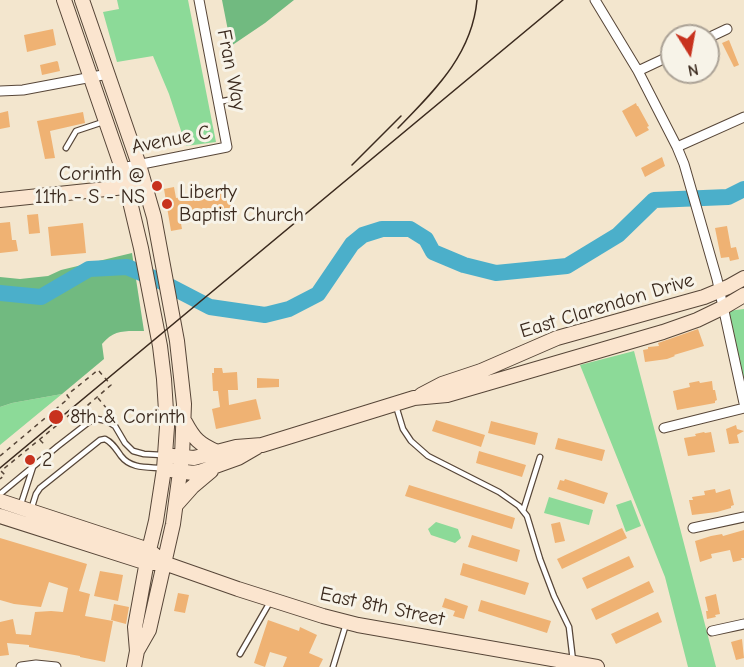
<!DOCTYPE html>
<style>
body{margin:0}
#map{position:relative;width:744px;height:667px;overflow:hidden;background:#f3e6ce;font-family:"Comic Neue",sans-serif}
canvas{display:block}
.north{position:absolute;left:660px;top:24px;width:60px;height:60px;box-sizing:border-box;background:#f7f3e8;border:2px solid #aca397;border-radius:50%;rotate:169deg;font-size:16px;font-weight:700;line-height:24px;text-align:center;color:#3b2a1e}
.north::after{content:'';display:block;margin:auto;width:21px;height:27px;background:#c8321e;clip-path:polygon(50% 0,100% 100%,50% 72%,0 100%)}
</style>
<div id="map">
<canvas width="744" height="667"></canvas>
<div class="north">N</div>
</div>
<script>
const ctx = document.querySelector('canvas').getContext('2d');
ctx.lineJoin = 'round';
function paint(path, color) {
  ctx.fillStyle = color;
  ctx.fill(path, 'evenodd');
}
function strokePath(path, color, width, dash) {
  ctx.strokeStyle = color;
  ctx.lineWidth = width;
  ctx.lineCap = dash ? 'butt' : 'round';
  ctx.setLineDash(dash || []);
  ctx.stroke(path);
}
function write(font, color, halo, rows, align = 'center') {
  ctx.font = font + ' "Comic Neue",sans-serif';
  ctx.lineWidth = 6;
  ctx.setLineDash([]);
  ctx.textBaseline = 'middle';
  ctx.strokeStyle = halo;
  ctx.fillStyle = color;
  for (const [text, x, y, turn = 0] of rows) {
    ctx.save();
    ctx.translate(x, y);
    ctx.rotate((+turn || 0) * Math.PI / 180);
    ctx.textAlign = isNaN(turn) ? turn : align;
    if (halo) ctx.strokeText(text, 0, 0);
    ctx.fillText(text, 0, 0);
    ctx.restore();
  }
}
paint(new Path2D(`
 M117,0H188L216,142L186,146L169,94L153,56L117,62L103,12L119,9Z
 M744,309V394L728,311Z
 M634,351L716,667H688L665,577L580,365Z
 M62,394L0,445V407L12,403Z
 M549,497L593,510L589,525L544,513Z
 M631,500L641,526L626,532L616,505Z
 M436,522L458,529L461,538L455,543L431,535L428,529Z`), '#8cda98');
paint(new Path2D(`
 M222,0H294L265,23L231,46Z
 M132,253L144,331C126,331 114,329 102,344L104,359L62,394L12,403L0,407V277L20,279L48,276L61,270Z`), '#71ba80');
strokePath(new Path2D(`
 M0,293L41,297L89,269L127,267L158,280L210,307L265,315L289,309L318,294L352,244L363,235L382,229H410L426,239L433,252L464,265L496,273L567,266L618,235L654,200L728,197L744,189`), '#4bafca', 16);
paint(new Path2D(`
 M53,29L56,45L27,52L24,35Z
 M729,40L739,65L734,67L722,43Z
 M57,61L58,62L60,71L42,75L40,65Z
 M636,103L637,106H638L649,126L647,127L649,130L636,137L622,111Z
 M8,111L10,127L0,129V113Z
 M83,112L85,123L50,131L55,158L45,159L37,121Z
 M662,157L665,166L645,177L641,168Z
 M228,184L233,213L222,215L221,211L180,218L182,229L171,231L164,189L174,187L176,198L218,190L217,186Z
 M38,214L40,233L29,234L27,215Z
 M10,222L12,240H16L18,251L0,253V223Z
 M83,223L86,253L51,256L48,227Z
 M727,226L731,248L736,247L739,259L730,261L729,257L721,258L715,228Z
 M698,329L704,346L674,355L675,356L667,359L645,362L643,350L648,349V347L659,346L658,343Z
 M214,368H222L223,373L237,372L238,390H228L229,405L256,399L261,419L216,429L212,409L220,407L218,391H213L212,373H214Z
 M257,378L279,379V387L257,388Z
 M699,381L700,383L712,381L713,390H715L717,400L715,401V403L677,410L673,391L690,387L689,383Z
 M436,420L485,435L481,447L432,431Z
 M491,421L538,433L535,445L488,433Z
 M736,425L737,429L744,431L737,435L739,443L729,444L726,429Z
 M704,432L705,433L711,432L715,452L688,456L684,438L696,436L695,434Z
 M558,438L605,450L602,461L555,449Z
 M479,451L526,465L522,477L476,463Z
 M565,479L608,493L604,504L557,489L560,480L564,481Z
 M409,485L515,518L512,529L405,496Z
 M715,489L716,493L730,489L734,505L731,506V508L717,512L692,515L689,500H693L692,497L705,495L704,491Z
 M560,522L565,541L555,543L551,524Z
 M622,528L627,538L562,569L557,559Z
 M744,530V558H741L742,560L733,562L730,550L711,554L712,558L700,562L695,541L711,536L722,534L723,536Z
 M472,535L520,550L517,562L468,547Z
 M0,538L87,564L79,591L90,594L85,616L113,621L105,662L80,657V656L29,647V645L7,643L9,655L0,656V622L13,619L16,634L31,635L35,612L51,611L63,612L68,588L49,582L41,607L14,604L0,600Z
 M629,556L634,567L587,589L582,578Z
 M463,563L529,583L525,595L460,575Z
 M100,571L123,575L118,601L94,596Z
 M649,581L654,592L596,620L591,609Z
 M178,593L189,595L185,613L174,611Z
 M716,594L720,614L715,615L716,617L707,619L706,611H708L705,597Z
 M445,598L468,606L464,619L453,616L455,611L442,607Z
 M481,600L551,621L547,633L478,611Z
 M114,604L129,607L126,624L111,620Z
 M658,612L662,622L616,644L611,634Z
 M268,620L299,631L300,627L317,635L309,653L323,659L319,667H283L287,657L270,652L265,667L254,663Z
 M742,639L744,658L736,660L731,642Z`), '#efb273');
const lane = new Path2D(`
 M218,102L239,98
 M66,148L76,131L103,122
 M396,406L403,429L411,441L428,456L499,492L519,506L527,516L540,559L554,596L569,627L573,661
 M0,494L58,446L89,422L97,419L107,421L115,426L125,443L133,451L144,454L162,455
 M20,507L33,467
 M31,510L36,494L40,488L100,440L105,439C113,443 116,449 121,456C131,469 147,467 161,468
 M523,511L540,457
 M240,654L270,602
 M333,667L346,624`);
const street = new Path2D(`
 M595,0L638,71L677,147L684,164L717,279L744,403
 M708,38L727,29
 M638,71L672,55
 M0,91L23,90L108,74
 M677,147L744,117
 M122,168L227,147L199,0
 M664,428L744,408
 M693,528L744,517
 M712,631L744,624
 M21,667L36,665L56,667`);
const secondary = new Path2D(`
 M64,0L122,168L141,248L160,346L164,379L167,427L164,469L156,521L149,550L135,627L137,651L134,667
 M82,0L139,165L154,217L177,341L184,404L182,457L173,524L149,630L137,651
 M0,200L135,186
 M421,395L442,384L481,371L557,338L704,297L728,287L744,278
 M185,422C194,439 199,444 217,452
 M173,456L194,458L236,447L262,445L414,398L447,395L663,332L697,320L724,307L744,295
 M171,470L193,473L199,472L238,458L257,447
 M0,501L149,550L156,556
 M176,505L192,487L211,471
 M0,516L147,563H164L238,589L323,616L358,625L597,667`);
strokePath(lane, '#574638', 7);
strokePath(street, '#574638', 11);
strokePath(secondary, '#574638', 16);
strokePath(new Path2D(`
 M98,398L113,416
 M40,440L45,445
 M0,456L69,398L67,395L98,370L111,385L81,411L78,408L1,471L5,475L0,479`), '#574638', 1.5, [4.5, 4.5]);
strokePath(lane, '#fff', 4.5);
strokePath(street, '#fff', 9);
strokePath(secondary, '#fbe5cf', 14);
strokePath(new Path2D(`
 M398,128C434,91 472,55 477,0
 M352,165L401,116
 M0,468L563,0`), '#3b2a1e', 1.5);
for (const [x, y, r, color] of [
 [157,186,6,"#c8321e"],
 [167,204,6,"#c8321e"],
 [56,417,8,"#c8321e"],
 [30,460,6,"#c8321e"]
]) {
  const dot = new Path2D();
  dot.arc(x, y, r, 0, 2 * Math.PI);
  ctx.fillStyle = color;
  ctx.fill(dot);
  strokePath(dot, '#f7f3e8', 2);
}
write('20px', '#3b2a1e', '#f7f3e8', [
 ["Fran Way",231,70,79],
 ["Avenue C",171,140,-11],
 ["East Clarendon Drive",607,306,-17],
 ["East 8th Street",382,607,12]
]);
write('20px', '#3b2a1e', '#f7f3e8', [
 ["Corinth @",145,174,"right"],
 ["11th - S - NS",145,197,"right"],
 ["Liberty",179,192],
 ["Baptist Church",179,215],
 ["8th & Corinth",70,417],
 ["2",42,460]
], 'left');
</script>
